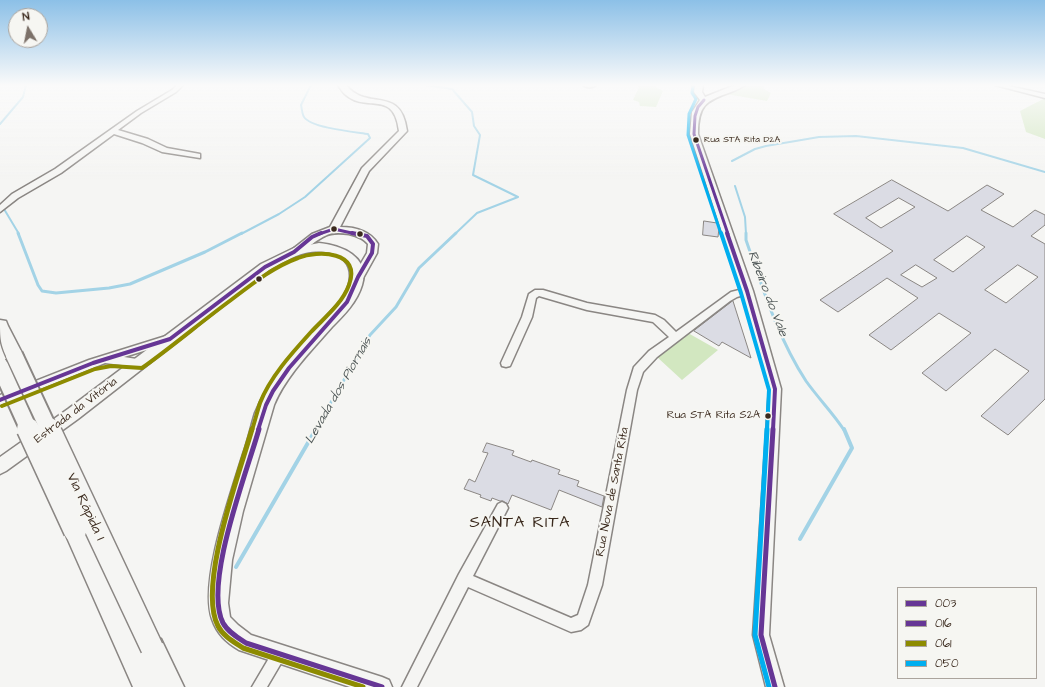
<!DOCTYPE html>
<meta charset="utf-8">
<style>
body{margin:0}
#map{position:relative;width:1045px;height:687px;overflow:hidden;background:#f5f5f3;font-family:"Architects Daughter",sans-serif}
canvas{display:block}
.legend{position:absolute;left:897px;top:587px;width:140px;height:92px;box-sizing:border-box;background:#f6f6f2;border:1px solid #aba49d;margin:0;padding:5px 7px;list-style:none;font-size:12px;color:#3b2a1e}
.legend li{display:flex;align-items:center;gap:8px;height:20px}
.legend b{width:20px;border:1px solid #aba49d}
.north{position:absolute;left:8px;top:8px;width:40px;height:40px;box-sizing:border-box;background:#f6f6f2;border:1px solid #aba49d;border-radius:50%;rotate:350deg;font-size:11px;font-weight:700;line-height:16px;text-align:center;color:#3b2a1e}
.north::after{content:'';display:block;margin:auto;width:14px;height:18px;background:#7c7169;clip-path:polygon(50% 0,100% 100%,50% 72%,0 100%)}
</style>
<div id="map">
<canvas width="1045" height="687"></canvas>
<ul class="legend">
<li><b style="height:5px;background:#663695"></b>003</li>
<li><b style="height:5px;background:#663695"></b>016</li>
<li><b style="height:5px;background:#8d8b00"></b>061</li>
<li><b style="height:5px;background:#00aeef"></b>050</li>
</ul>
<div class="north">N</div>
</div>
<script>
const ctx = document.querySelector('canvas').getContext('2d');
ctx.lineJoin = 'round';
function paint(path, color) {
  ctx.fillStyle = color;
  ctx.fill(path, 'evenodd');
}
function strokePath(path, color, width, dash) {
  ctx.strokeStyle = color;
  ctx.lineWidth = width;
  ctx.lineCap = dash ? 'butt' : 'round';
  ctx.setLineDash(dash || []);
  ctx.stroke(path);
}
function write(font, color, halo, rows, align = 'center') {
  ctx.font = font + ' "Architects Daughter",sans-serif';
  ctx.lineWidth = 4;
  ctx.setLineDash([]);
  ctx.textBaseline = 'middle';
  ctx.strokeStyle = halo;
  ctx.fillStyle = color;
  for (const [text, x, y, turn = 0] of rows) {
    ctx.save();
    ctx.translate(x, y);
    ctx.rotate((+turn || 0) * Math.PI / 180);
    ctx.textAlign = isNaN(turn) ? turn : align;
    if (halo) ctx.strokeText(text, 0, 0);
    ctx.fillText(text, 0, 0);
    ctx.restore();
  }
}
paint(new Path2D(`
 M636,85H652L663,91L656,107L640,106L639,102L633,100L639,87Z
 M748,85H763L764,89L771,93L767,101L726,94Z
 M1045,98V139L1026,132L1020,111Z
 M688,333L718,350L682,380L657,357Z`), '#d2e7c0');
strokePath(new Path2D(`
 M403,85H425
 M426,85L452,89L472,112L474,126L480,135L473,175L518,197L477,213L455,234
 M0,124L23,97L26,85
 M732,161L755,149L766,146L819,137L856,136L963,148L1045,172
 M735,186L745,217L746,234
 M4,209L19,234
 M241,234L279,214L305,197L370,138L368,134C355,132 311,128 304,117C302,114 302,109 301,105L311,85`), '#a3d3e6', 2);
strokePath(new Path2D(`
 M18,233L38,285L42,291L56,293L109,288L130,284L205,252L242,233
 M746,233V240C763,289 778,338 806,381C818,398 833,413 844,430
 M315,430L370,335L396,307L419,268L456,233`), '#a3d3e6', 3);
strokePath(new Path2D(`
 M800,539L852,448L844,429
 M236,567L316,429`), '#a3d3e6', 4);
const building = new Path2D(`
 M892,180L948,211L987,185L1004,194L981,210L1013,227L1035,210L1045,215V225L1031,236L1045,244V399L1008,435L981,416L1029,371L995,349L946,391L922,373L971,333L939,313L891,350L869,335L918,298L887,278L838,312L820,300L893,251L834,214ZM899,198L915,207L881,228L866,218ZM967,236L985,247L953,272L934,260ZM916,265L937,278L922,287L901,275ZM1018,265L1038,277L1006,303L985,290Z
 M704,221L717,223L719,228L718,237L703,235Z
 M733,301L751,358L722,342L719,346L694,331Z
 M487,443L514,451L512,455L531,462L532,460L560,470L558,474L579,481L577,486L604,496L602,507L559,490L551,510L512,495L508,504L503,501H500L492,498L491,501L480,497L481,495L464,489L469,479L475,482L488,453L483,452Z`);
paint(building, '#dbdce4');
strokePath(building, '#8a8683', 1);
const minor = new Path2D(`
 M177,85H183L176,92L141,113L118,130L148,139L167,148L200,154V158L162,152L142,143L114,134L61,173L18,198L0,212V205L12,194L55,169L137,111L172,90Z
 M583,85H596C593,88 586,88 583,85Z
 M995,85H1004L1045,94V98Z
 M747,288L752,291L750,293L737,297L730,301L657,357L643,372L637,390L602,585L588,625L581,630L571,632L468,587L417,687H402L459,574L498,504L502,502L506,504L508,508L473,576L571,618L578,615L588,585L627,390L634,367L649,351L669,337L653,322L587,310L539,296L536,298L532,317L510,366L506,367L502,366L501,363L522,317L529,294L535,290H543L587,303L655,315L664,320L676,332L731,292Z
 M169,335L173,336L174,339L173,342L124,357L143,360L144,363L143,366L139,367L105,363L0,405V395L89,360Z
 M280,646L285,648L287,653L267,687H252L275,648Z`);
const tertiary = new Path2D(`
 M338,85H346C367,112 401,84 407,131L369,171L340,227C356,227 370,231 378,244L377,253L362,280H354L353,277L367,253L368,244C363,238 357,236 349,234C341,233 332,232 325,236C315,240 299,257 290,255L289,252L312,234L330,227L362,168L399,131C394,89 367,113 346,95C343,93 340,88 338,85Z
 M695,85H703L702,92L705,97L735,85H745C741,88 736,90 731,92C705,101 698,106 698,134L753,291L781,389L769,635L784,687H766L753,635L769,389L741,291L690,134L692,112L700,100L694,92Z`);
const secondary = new Path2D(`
 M319,243C341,245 371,257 362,285C357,302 344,315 332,327C311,351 286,376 274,405L243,511L232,560L228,603L230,617L238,625L251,635L382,677L389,680L392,687H350L239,650C226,642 217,634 212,619C199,581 231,493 243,454C248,440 251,426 255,413C273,368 311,334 342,299C363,265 340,246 305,253C293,256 281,264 269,270L78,419L6,471L0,474V457L68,409L261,264L294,248Z`);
const trunk = new Path2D(`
 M0,320L6,321L8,326L23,355L20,360L14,362L8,360C0,344 0,338 0,320Z
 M75,520L83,524L140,647L143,639L152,636L161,639L184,687H133L64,531L67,524Z`);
strokePath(minor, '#8a8683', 3);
strokePath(tertiary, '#8a8683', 3);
strokePath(secondary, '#8a8683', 3);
strokePath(trunk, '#8a8683', 3);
paint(minor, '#f5f5f3');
paint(tertiary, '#f5f5f3');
paint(secondary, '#f5f5f3');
paint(trunk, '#f5f5f3');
const trunkBridgeFar1 = new Path2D(`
 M14,355L49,430
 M0,366L29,430`);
const trunkBridge = new Path2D(`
 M28,429L75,531
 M49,429L152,648`);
strokePath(trunkBridgeFar1, '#8a8683', 20, []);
strokePath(trunkBridge, '#8a8683', 25, []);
strokePath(trunkBridgeFar1, '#f5f5f3', 16);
strokePath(trunkBridge, '#f5f5f3', 22);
strokePath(new Path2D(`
 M319,234L334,229L356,234`), '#663695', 3);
strokePath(new Path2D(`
 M0,400L93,363L170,339L265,267L294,252L312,237L321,233
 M258,430L266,405L273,391L289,368L347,302L358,277L372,253L373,244L367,236L352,233`), '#663695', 4);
strokePath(new Path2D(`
 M259,429C247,472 203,584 223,623C228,632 238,638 246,643L382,687`), '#663695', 5);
strokePath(new Path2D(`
 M704,100L698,107L695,116L694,134L728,234`), '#663695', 3);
strokePath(new Path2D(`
 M727,233L747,291L775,389L773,430`), '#663695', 4);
strokePath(new Path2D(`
 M773,429L761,635L775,687`), '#663695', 5);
strokePath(new Path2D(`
 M2,406L95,369L111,366L142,368C173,346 201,322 231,300C252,284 273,267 298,258C318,250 362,251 349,285C342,304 324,318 311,332C292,353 270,377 260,403C257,412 255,421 252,430`), '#8d8b00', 4);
strokePath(new Path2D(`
 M252,429C240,472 197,586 218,626C223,636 234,642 243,648L363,687`), '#8d8b00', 5);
strokePath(new Path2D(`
 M693,85L692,93L696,99L689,114L688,135L721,234`), '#00aeef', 3);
strokePath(new Path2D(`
 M721,233L741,293L769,390L767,430`), '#00aeef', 4);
strokePath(new Path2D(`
 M767,429L755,635L769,687`), '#00aeef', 5);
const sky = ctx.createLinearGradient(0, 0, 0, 181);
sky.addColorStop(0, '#8cc0e7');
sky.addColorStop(0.47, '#fafafa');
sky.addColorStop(1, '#fafafa00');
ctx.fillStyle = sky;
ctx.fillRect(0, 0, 1045, 181);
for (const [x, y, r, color] of [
 [696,140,3.5,"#3b2a1e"],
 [334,229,3.5,"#3b2a1e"],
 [360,234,3.5,"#3b2a1e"],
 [259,279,3.5,"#3b2a1e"],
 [768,416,3.5,"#3b2a1e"]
]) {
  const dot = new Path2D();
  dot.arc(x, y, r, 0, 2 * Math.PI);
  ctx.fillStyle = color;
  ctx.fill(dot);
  strokePath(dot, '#f6f6f2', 1.5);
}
write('9px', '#3b2a1e', '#f6f6f2', [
 ["Rua STA Rita D2A",704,140]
], 'left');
write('11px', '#3b2a1e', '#f6f6f2', [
 ["Rua STA Rita S2A",760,416]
], 'right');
write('12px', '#3b2a1e', '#f6f6f2', [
 ["Estrada da Vitória",76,411,-37],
 ["Rua Nova de Santa Rita",613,492,-79]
]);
write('italic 13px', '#505858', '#f6f6f2', [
 ["Ribeiro do Vale",767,294,69],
 ["Levada dos Piornais",339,391,-60]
]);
write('14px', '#3b2a1e', '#f6f6f2', [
 ["Via Rápida 1",85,507,65]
]);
ctx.letterSpacing = '1px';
write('16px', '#3b2a1e', '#f6f6f2', [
 ["SANTA RITA",520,524]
]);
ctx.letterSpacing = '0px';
</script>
